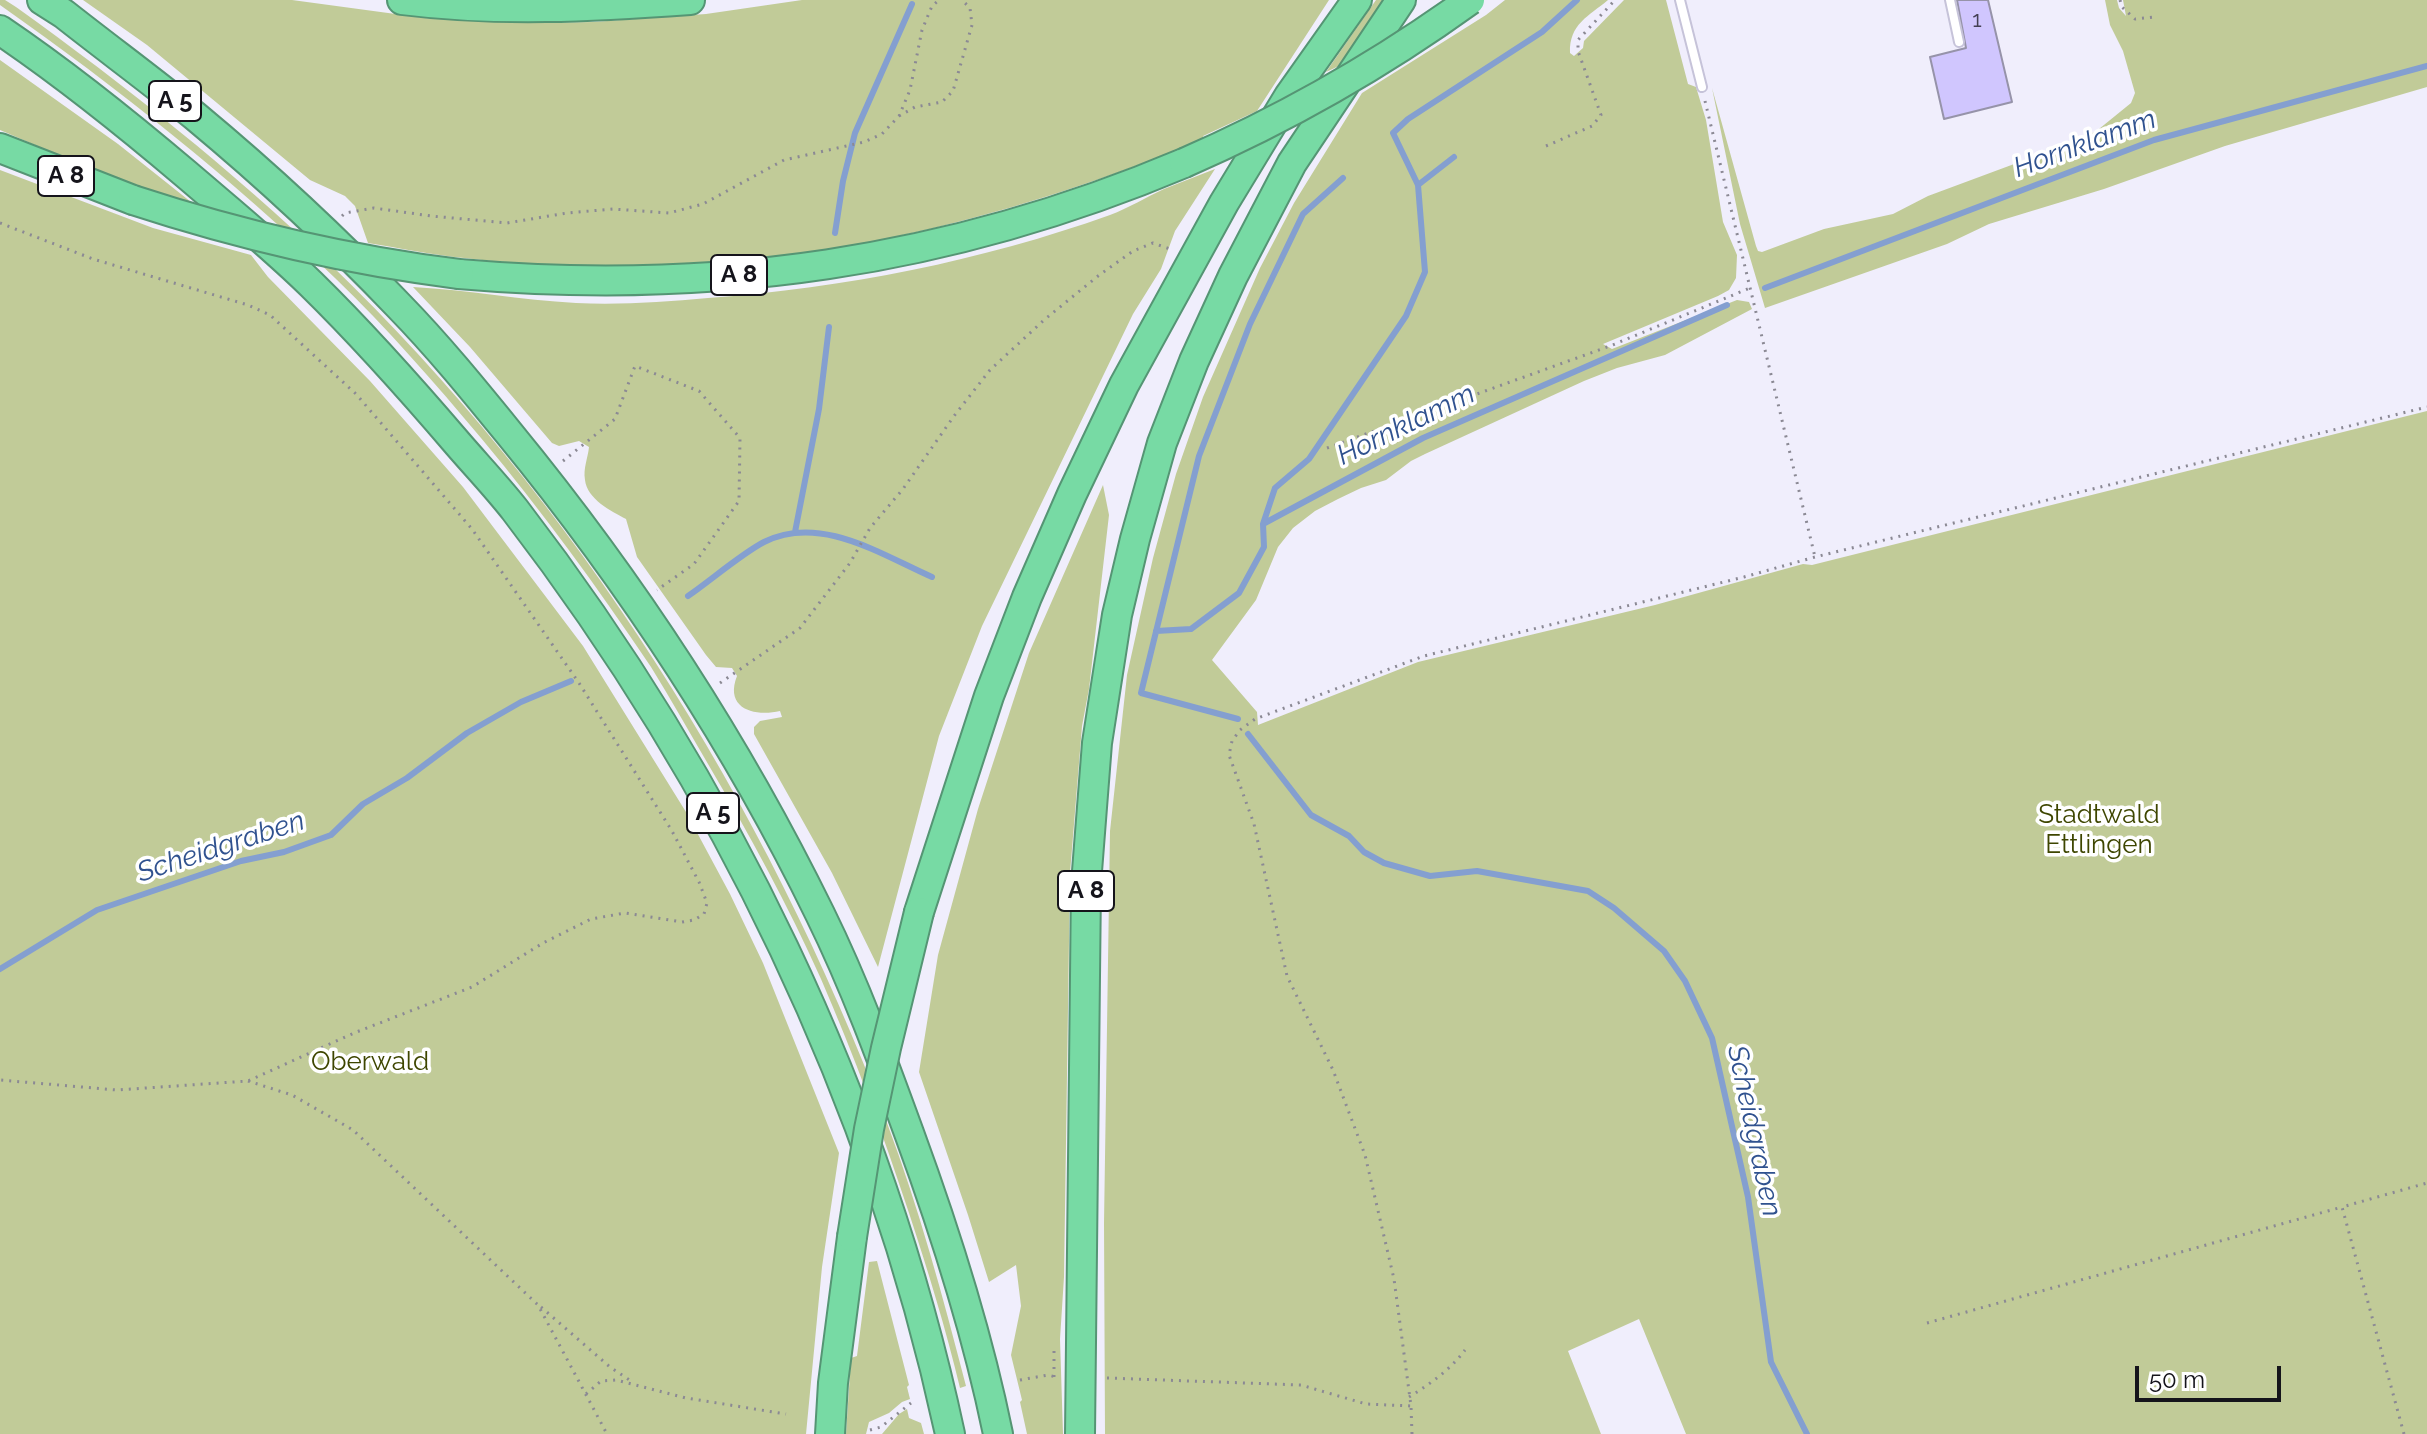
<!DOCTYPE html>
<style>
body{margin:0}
#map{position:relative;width:2427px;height:1434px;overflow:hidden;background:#f0eefc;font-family:Raleway,sans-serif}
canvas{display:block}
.scale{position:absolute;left:2135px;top:1366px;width:146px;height:36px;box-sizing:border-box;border:4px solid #15141b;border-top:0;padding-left:10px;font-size:24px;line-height:28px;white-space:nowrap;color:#15141b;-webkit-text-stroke:6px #fff;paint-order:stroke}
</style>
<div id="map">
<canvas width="2427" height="1434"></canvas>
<div class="scale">50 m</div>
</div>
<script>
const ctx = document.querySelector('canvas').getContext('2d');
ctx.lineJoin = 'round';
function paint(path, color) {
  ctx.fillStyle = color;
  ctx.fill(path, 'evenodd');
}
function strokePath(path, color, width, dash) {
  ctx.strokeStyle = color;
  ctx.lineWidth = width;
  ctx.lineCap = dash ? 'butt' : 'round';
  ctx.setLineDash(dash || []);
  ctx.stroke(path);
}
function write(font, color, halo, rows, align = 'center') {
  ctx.font = font + ' Raleway,sans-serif';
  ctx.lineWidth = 7;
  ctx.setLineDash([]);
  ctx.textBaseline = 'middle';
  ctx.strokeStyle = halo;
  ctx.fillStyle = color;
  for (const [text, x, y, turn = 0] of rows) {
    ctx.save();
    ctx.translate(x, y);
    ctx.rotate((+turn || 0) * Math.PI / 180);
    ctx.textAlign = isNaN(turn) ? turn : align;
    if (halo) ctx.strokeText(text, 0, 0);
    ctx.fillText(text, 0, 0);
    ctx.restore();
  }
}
paint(new Path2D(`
 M0,0H5L16,7C126,86 231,169 329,263C576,501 766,802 887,1123C919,1208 943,1297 966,1386L960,1388C946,1329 928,1271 909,1213C883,1134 854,1055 821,979C788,905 749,834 708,764C689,732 671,699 651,667C598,588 542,511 481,438C435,383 387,328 335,278C231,178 118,88 0,5Z
 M83,0H292L425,18L528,23L593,22L706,14L802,0H1329L1257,111L1203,136L1204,139C1003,222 786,276 567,266C533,264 498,262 464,258C432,255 400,248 368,243L355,206L345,196L310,180L147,45Z
 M1376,0H1384L1339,66L1326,72Z
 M1505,0H1608C1589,16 1569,24 1570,53L1574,56L1583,48L1584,41L1624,0H1666L1688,84L1696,87L1706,120L1723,222L1737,255L1736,278L1729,290L1718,296L1603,344L1612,349L1737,300L1749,302L1752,309L1665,355L1617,368L1584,381L1425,454L1411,461L1386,480L1361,488L1338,499L1315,511L1293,528L1278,547L1256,600L1212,660L1257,712L1258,725L1418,662L1655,605L1803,564L1812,565L2427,411V1434H1686L1639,1319L1568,1351L1601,1434H1105L1104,1223L1110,831L1127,675L1153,558L1176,474L1203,397L1260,268L1294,203L1362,93L1486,15Z
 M2105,0H2117L2119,8L2126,16L2123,0H2427V87L2225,146L2104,189L1989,224L1947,244L1765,308L1740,224L1712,88L1756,246L1758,251L1762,252L1824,229L1893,214L1928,196L2068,144L2076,143L2099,129L2131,103L2135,93L2123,51L2110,25Z
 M0,60L118,144L191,202L117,180L0,130Z
 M1215,169L1175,231L1161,269L1133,314L982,626L939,736L878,967L832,873L754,734V727L760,721L782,717L780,711C755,717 724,709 737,676L732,668L716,667L706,655L637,557L626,519C611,511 587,499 585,480C583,468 588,458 589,447L579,441L559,446L552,443L470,347L413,287C468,290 521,300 576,303C620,305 664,302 708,298C845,288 981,261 1110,215C1129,208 1146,197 1164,189C1181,182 1198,176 1215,169Z
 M0,170L153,228L251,255L268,277L370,381L463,487L583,646L686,812L730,894L763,963L839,1153L822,1267L806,1434H0Z
 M1103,485L1109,515L1089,689L1082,726L1070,873L1064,1277L1060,1339L1063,1434H1027L1020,1402L1022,1400L1011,1355L1021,1306L1016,1265L989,1282L968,1215L919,1072L938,955L978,809L1029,653Z
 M877,1261L909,1385L907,1387L910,1399L902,1402L889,1413L869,1422L866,1434H846L851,1358L857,1356L869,1262Z
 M907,1409L909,1418L921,1423L924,1434H882L899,1414Z`), '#c1cb98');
strokePath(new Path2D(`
 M1418,185L1393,133L1408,119L1542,32L1577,0
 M835,233L843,181L855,133L912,4
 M1765,288L2154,140L2427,66
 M1263,524L1275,488L1309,459L1406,316L1425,272L1418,185L1454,157
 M795,532L819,409L829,327
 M688,596C710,581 741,554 764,542C820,514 880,554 932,577
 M1156,631L1191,629L1239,593L1264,547L1263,524L1423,438L1727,305
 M1238,719L1141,693L1199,456L1250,324L1303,214L1343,178
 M1248,734L1311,815L1349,836L1364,852L1384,863L1430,876L1477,871L1588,891L1614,908L1664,951L1685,981L1712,1038L1748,1197L1771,1362L1807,1434
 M0,969L97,910L241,861L284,852L331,835L363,804L407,778L467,733L521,702L571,681`), '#849fd0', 6);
const building = new Path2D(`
 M1957,0H1988L2012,102L1944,119L1930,57L1966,48Z`);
paint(building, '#d0c6fe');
strokePath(building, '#9693a9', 2);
const service = new Path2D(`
 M1680,0L1702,87
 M1950,0L1959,42`);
const motorway = new Path2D(`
 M42,0L64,14C107,48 152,81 195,116C266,175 335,239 399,306C438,346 473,389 508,432C631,582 735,740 820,914C855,985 882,1059 909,1133C945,1231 977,1331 998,1434
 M402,0C497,12 594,7 690,0
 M0,30C65,74 126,123 186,174C228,210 271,245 311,284C362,334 411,389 458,444C477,466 497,487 515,510C724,782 878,1099 950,1434
 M0,148L133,200
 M459,274C713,296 947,263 1184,163
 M919,912L989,696L1027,597L1072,494L1124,385L1224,203L1289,96L1357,0
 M830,1434L833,1383L852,1237
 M1080,1434L1086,884L1097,743L1117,615L1135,539L1162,443L1194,361L1233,276L1292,163L1401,0`);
strokePath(service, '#c6c3d9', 12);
strokePath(motorway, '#559574', 32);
strokePath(new Path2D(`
 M2120,0L2122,7L2135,19L2154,17
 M1705,101L1815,557
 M899,116L915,107L942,102L953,91L972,25L970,8L962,0
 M1546,146L1592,126L1601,115L1578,51V40L1615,0
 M342,216L345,213L374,208L431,216L507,223L567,213L613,209L669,213L703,204L784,160L864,142L882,134L899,116L910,90L922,30L932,6L939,0
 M0,223L93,259L248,305L270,315L356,394L472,529L579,683L672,831L699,882L707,903L704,914L694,920L682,922L625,913L591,919L543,943L472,987L354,1033L248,1081L117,1090L0,1080
 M1327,448L1610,346L1750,288
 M563,461L615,419L635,366L699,391L740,438L739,501L694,564L657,590
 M720,683L800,628L850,563L870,528L903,489L954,416L990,370L1044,320L1098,276L1133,251L1153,243L1170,249
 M248,1081L292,1095L353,1130L538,1305L607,1434
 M541,1307L610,1367L631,1381
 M1927,1323L2342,1207
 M1054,1377V1350
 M1107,1378L1301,1385L1366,1404L1411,1406
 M1020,1380L1048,1375L1056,1377
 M586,1394L601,1381L616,1380L686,1398L786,1414
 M1409,1397C1430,1384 1450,1370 1465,1350
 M870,1430L881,1427L911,1403
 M1412,1434L1411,1406L1394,1279L1365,1155L1333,1070L1287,976L1254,824L1229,755L1232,741L1240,730L1255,719L1424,656L1744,577L1815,557L2427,407
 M2404,1434L2342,1207L2427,1183`), '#8b8994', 3, [2, 6]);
strokePath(service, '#fff', 8);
strokePath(motorway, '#77daa4', 28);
const motorwayBridge = new Path2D(`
 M1184,163C1285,119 1380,65 1470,0
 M133,200C240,235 347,260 459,274
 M852,1237L869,1129L886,1048L919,912`);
strokePath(motorwayBridge, '#559574', 32, []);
strokePath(motorwayBridge, '#77daa4', 28);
write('22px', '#444054', null, [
 ["1",1977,20]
]);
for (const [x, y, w] of [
 [175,101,52],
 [66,176,56],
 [739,275,56],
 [713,813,52],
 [1086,891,56]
]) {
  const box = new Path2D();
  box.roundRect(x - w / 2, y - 20, w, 40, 6);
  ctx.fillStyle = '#fff';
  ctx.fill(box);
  strokePath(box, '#15141b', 2);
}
write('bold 24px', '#15141b', null, [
 ["A 5",175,101],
 ["A 8",66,176],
 ["A 8",739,275],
 ["A 5",713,813],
 ["A 8",1086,891]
]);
write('26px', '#3e4600', '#fff', [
 ["Stadtwald",2099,815],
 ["Ettlingen",2099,845],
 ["Oberwald",370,1062]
]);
write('italic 28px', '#30528f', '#fff', [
 ["Hornklamm",2085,144,-20],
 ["Hornklamm",1406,425,-26],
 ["Scheidgraben",221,847,-18],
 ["Scheidgraben",1754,1131,78]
]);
</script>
